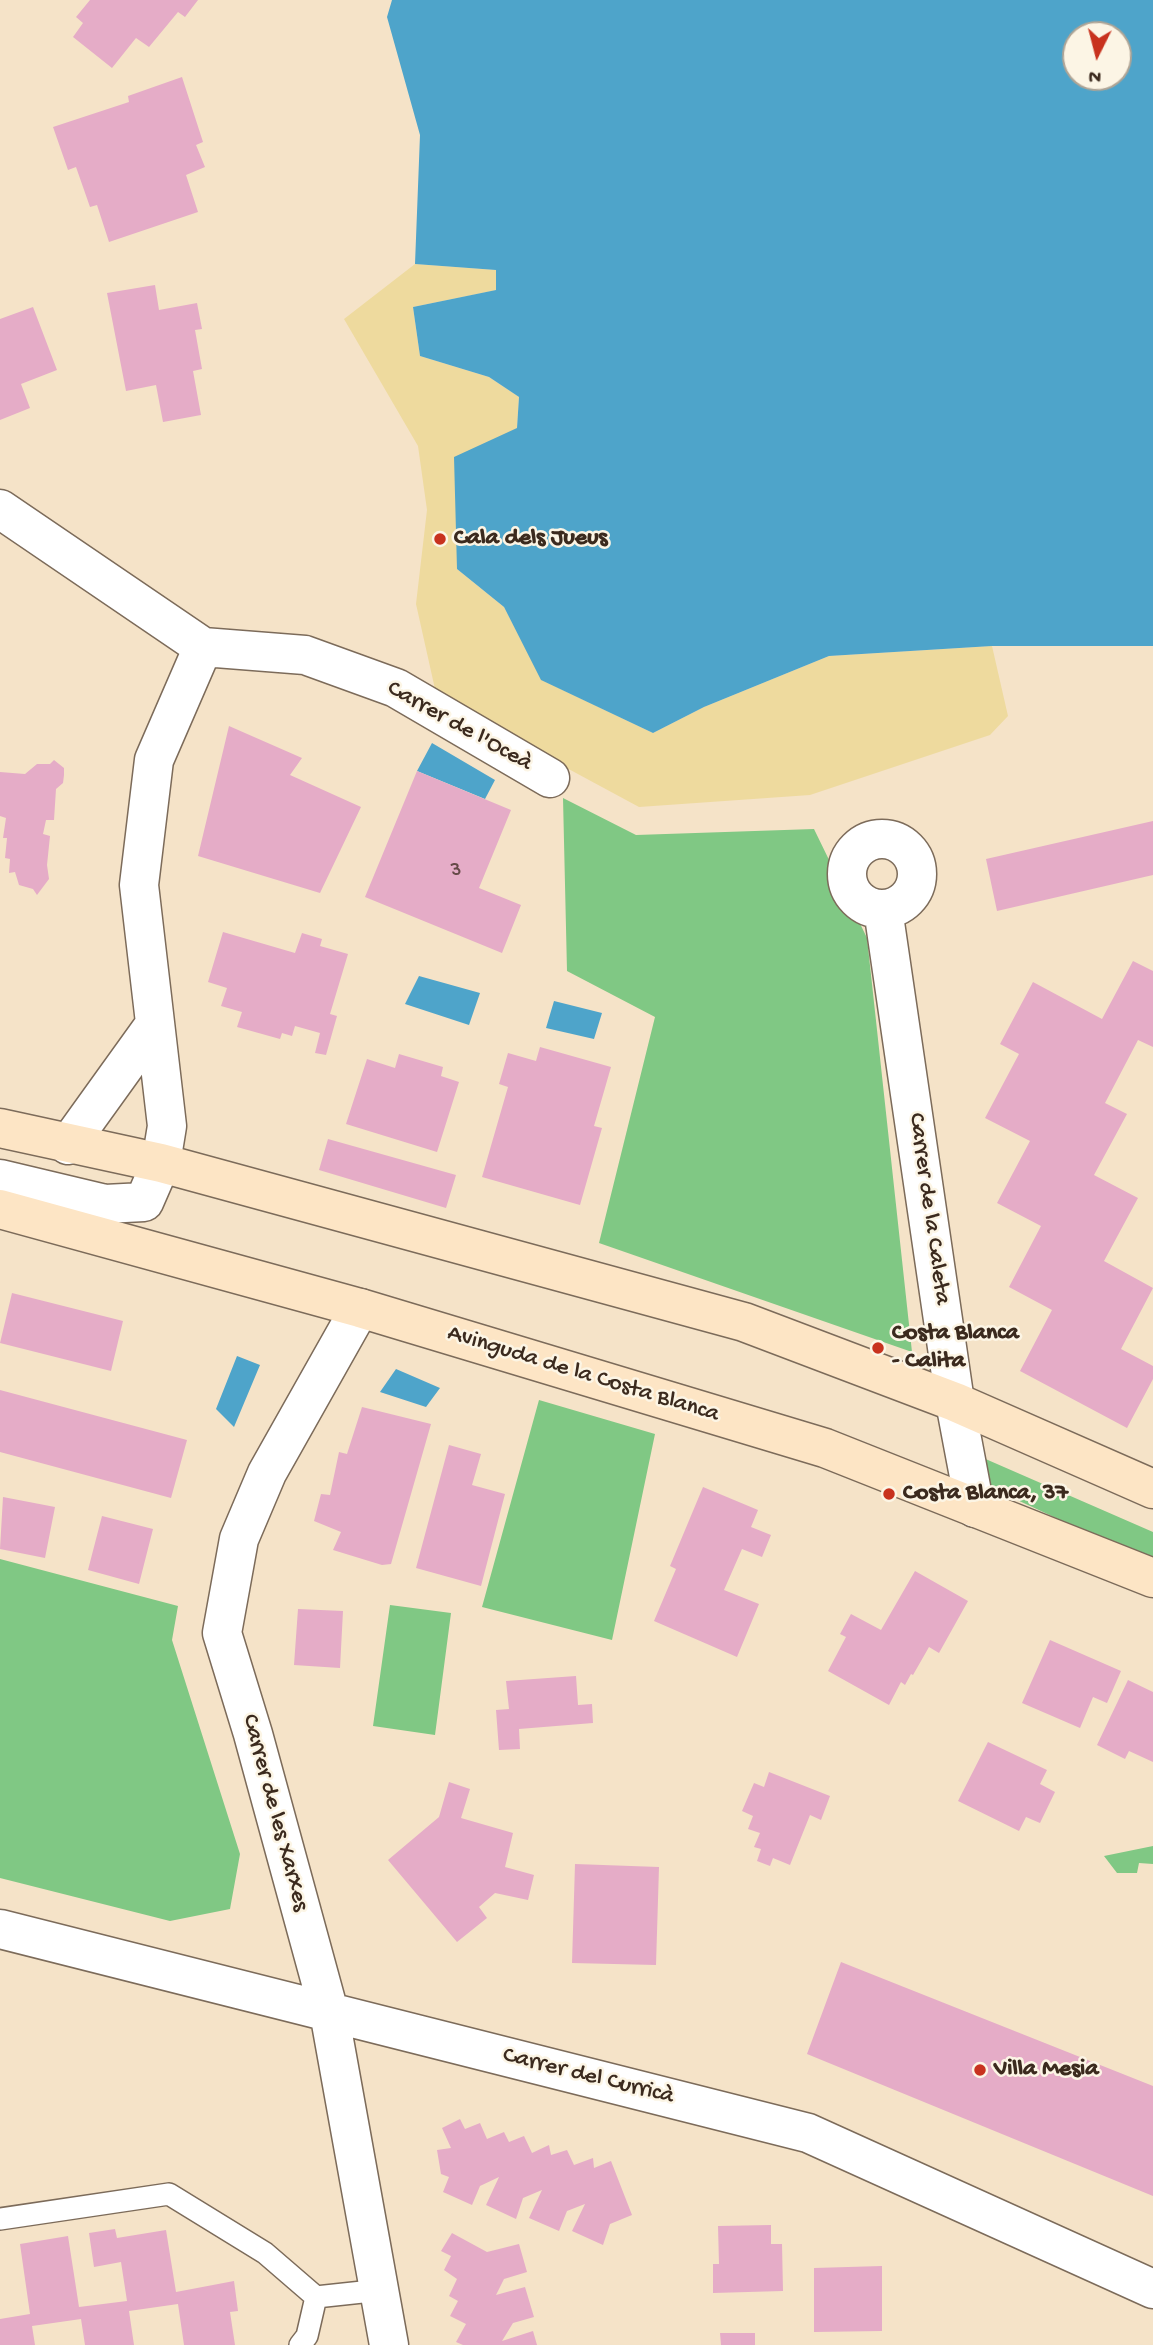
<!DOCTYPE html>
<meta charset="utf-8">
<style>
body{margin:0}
#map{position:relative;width:1153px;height:2345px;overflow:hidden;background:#f5e3c8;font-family:"Gochi Hand",sans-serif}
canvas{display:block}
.north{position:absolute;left:1062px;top:21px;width:70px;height:70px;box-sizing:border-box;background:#fcf5e5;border:2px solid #afa495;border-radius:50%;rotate:186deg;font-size:19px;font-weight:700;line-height:28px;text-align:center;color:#3b2a1e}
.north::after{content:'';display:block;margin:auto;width:24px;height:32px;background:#c8321e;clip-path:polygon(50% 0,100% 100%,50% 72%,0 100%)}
</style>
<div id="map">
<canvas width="1153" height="2345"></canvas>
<div class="north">N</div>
</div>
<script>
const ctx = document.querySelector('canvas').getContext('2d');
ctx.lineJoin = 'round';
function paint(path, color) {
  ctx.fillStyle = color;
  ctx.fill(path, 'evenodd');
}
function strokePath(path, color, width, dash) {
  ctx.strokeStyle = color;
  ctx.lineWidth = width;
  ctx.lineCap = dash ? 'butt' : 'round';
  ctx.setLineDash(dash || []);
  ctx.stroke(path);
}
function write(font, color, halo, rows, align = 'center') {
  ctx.font = font + ' "Gochi Hand",sans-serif';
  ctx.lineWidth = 5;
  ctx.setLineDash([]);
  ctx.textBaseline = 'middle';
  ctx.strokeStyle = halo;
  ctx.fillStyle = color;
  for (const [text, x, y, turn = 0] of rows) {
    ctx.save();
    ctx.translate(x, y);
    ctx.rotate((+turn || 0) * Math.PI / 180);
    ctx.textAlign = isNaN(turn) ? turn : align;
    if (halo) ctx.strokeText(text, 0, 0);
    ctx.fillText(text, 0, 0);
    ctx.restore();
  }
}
paint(new Path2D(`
 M563,798L636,835L814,829L867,938L912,1352L599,1243L655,1017L567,971Z
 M539,1400L655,1434L612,1640L482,1607Z
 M981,1457L1153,1532V1563L987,1486Z
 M0,1559L178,1606L172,1640L240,1854L230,1909L170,1921L0,1878Z
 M390,1605L451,1613L435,1735L373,1726Z
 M1153,1846V1864L1139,1863L1137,1873H1117L1104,1856Z`), '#80c884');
paint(new Path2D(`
 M415,264L496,270L497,290L413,307L420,356L489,377L519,397L517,428L457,569L504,607L542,680L653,733L704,707L829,656L992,646L1008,716L990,735L810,795L639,807L437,698L416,604L427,510L418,446L344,319Z`), '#eeda9e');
paint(new Path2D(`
 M392,0H1153V646H992L829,656L704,707L653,733L541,680L504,607L457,569L454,457L517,428L519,397L489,377L420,356L413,307L496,290V270L415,264L420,135L387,17ZM1076,35H1118V77H1076Z
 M432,743L495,780L485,799L417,771Z
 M419,976L480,993L469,1025L405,1004Z
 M554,1001L602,1013L594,1039L546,1028Z
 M237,1356L260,1365L234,1427L216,1409Z
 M396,1369L440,1388L426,1407L380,1392Z`), '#4ea4ca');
paint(new Path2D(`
 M90,0H198L185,17L178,12L149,47L136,38L112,68L73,37L83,23L76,17Z
 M182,77L203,142L196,145L205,167L186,175L198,212L109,242L97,205L90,207L76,167L68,170L53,127L129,102L128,96Z
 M155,285L159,310L197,303L202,329L195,330L202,369L193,371L201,415L163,422L156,385L126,391L107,293Z
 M33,307L57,370L21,384L30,408L0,420V319Z
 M229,726L302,758L290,775L361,807L320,893L198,856Z
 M54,760L64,768V775L63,783L56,789L54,820H46L43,834L50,836L47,865L49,879L37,895L33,889L19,885L15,872L9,873L10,859L5,858L7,838H3L6,818L0,816V772L25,774L37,764H50Z
 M417,771L511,810L479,888L521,905L502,953L365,897Z
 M1153,821V875L997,911L986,859Z
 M223,932L295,953L302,933L322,939L320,946L348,954L330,1014L337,1016L326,1055L315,1053L320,1033L295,1026L292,1036L282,1033L280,1039L237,1027L242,1012L221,1006L227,988L208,982Z
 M1133,961L1153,971V1047L1138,1040L1105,1103L1127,1114L1094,1175L1138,1198L1104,1261L1153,1288L1121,1349L1153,1366V1379L1127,1428L1020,1371L1052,1310L1009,1287L1041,1226L997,1203L1030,1141L985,1118L1019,1054L1000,1044L1033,982L1102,1019Z
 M540,1047L611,1067L594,1126L602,1128L580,1205L482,1177L508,1087L499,1084L508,1053L536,1061Z
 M399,1054L443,1067L441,1076L459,1082L437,1152L346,1124L367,1059L395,1068Z
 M328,1139L456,1175L446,1208L319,1170Z
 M12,1293L123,1321L111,1371L0,1343Z
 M0,1390L187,1440L171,1498L0,1452Z
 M362,1407L431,1424L391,1564L382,1565L333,1550L341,1532L314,1521L321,1494L330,1495L339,1452L347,1454Z
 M449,1445L481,1454L472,1485L505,1494L481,1586L416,1568Z
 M703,1487L758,1510L751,1527L771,1535L762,1557L742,1549L724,1590L759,1604L737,1657L654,1621L676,1569L670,1566Z
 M3,1497L55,1507L45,1558L0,1549Z
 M102,1516L153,1529L139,1584L88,1570Z
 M915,1571L968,1601L939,1653L929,1647L913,1675L911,1674L905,1685L901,1682L889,1705L828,1671L846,1637L840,1634L851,1614L881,1630Z
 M298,1609L343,1611L340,1668L294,1665Z
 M1050,1640L1121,1671L1107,1703L1093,1697L1080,1728L1022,1703Z
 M576,1676L578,1705L592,1704L593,1723L519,1729L520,1749L499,1750L496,1710L509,1709L506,1681Z
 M1128,1680L1153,1692V1762L1129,1751L1125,1759L1097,1745Z
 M988,1742L1047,1770L1040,1784L1055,1792L1040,1823L1026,1817L1019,1831L958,1801Z
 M769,1772L830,1796L821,1820L810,1815L790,1865L773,1858L770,1866L757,1861L761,1849L754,1847L760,1833L748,1829L753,1816L742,1811L754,1783L764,1787Z
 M449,1782L470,1789L461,1818L513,1833L505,1867L534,1875L528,1900L495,1893L479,1907L487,1918L457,1942L388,1860L439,1817Z
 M575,1864L659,1867L656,1965L572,1963Z
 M841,1962L1153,2086V2196L807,2054Z
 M460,2119L465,2129L480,2123L487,2139L504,2132L509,2142L524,2136L532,2153L549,2145L551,2155L567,2150L574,2165L593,2158L594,2168L611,2161L632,2215L610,2224L603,2245L572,2231L585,2204L567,2211L559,2231L529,2218L542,2190L523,2198L516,2219L486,2205L499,2177L480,2186L472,2205L443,2192L449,2177L441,2174L437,2150L451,2148L442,2128Z
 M771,2225V2244H782L783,2291L713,2293V2264H719L718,2226Z
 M115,2229L117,2238L166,2230L176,2292L234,2281L238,2311L230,2312L235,2345H184L178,2304L129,2311L134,2345H85L81,2319L32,2326L35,2345H0V2319L30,2314L20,2244L68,2236L79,2307L127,2301L121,2262L94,2267L89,2233Z
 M452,2233L487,2252L519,2244L527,2272L504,2279L496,2295L525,2287L534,2317L513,2323L502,2341L533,2331L537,2345H463L456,2342L466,2324L450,2316L458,2301L449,2296L457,2279L444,2270L451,2256L441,2251Z
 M882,2266V2331L814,2332V2268Z
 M720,2333H755V2345H721Z`), '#e5acc7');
const lane = new Path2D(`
 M0,2219L169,2194L265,2253L316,2297L381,2290
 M300,2345L307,2336L316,2297`);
const street = new Path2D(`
 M0,509L203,647L305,655L396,688L550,778
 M847 874a35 35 0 1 1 70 0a35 35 0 1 1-70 0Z
 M883,909L955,1402L975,1508
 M68,1145L155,1024
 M0,1179L105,1204L144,1202L161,1163L167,1126L139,885L154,760L203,647
 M360,1308L267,1473L239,1539L222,1633L253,1734L329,2012L389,2345
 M0,1929L808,2133L1153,2289`);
const secondary = new Path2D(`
 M0,1128L161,1163L744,1322L955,1402L1153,1489
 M0,1209L360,1308L825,1448L1153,1578`);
strokePath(lane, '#7c6b5a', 24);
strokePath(street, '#7c6b5a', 41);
strokePath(secondary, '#7c6b5a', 41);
strokePath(lane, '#fff', 21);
strokePath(street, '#fff', 38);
strokePath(secondary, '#fde5c5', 38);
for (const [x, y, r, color] of [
 [440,539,7,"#c8321e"],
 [878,1348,7,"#c8321e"],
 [889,1494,7,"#c8321e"],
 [980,2070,7,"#c8321e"]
]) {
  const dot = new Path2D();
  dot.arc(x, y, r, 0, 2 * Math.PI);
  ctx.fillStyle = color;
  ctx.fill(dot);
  strokePath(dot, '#fcf5e5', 2.5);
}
write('21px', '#664a48', null, [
 ["3",456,872]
]);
write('bold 24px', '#3b2a1e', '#fcf5e5', [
 ["Cala dels Jueus",454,539],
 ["Costa Blanca",892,1334],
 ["- Calita",892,1362],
 ["Costa Blanca, 37",903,1494],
 ["Villa Mesia",994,2070]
], 'left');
write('24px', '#3b2a1e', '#fcf5e5', [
 ["Carrer de l'Oceà",459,727,29],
 ["Carrer de la Caleta",928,1209,82],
 ["Avinguda de la Costa Blanca",583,1375,17],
 ["Carrer de les Xarxes",274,1813,75],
 ["Carrer del Curricà",588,2077,14]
]);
</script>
